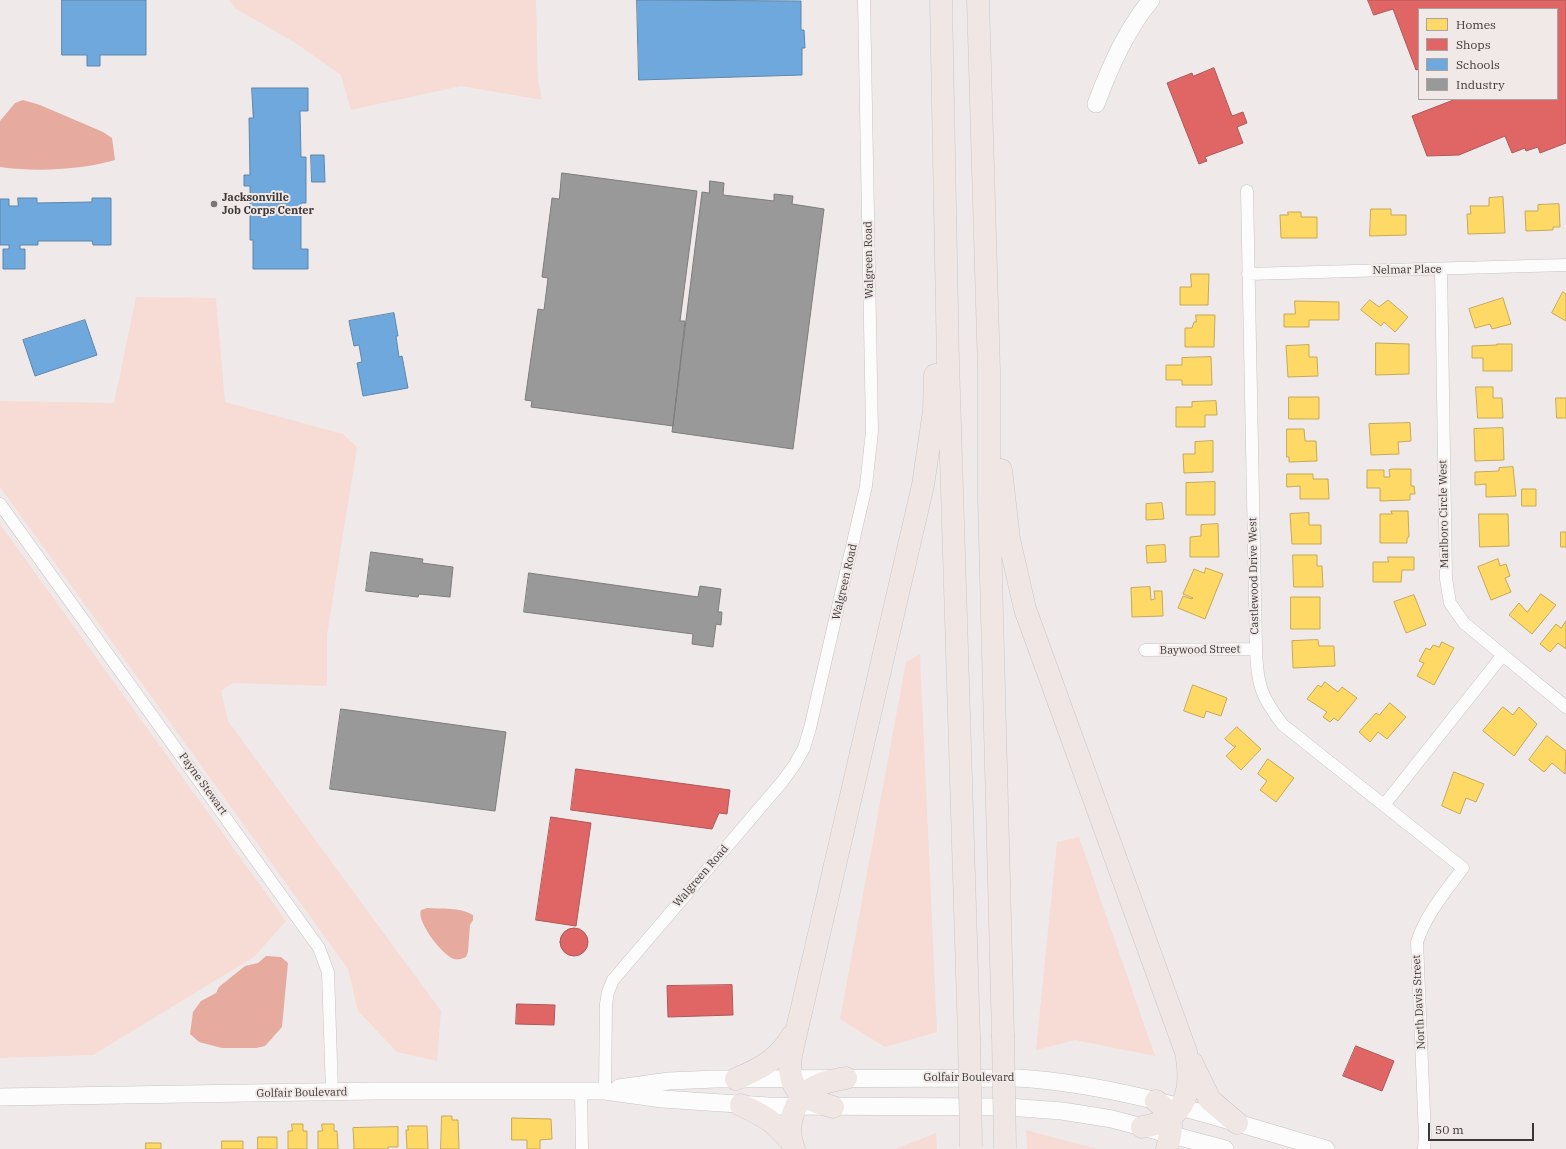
<!DOCTYPE html>
<style>
body{margin:0}
#map{position:relative;width:1566px;height:1149px;overflow:hidden;background:#efeae9;font-family:"IBM Plex Serif",serif}
canvas{display:block}
.legend{position:absolute;left:1418px;top:8px;width:140px;height:92px;box-sizing:border-box;background:#f1e9e7;border:1px solid #a8a2a1;margin:0;padding:5px 7px;list-style:none;font-size:12px;color:#3b3837}
.legend li{display:flex;align-items:center;gap:8px;height:20px}
.legend b{width:20px;border:1px solid #a8a2a1}
.scale{position:absolute;left:1428px;top:1123px;width:106px;height:18px;box-sizing:border-box;border:2px solid #3b3837;border-top:0;padding-left:5px;font-size:12px;line-height:14px;white-space:nowrap;color:#3b3837;-webkit-text-stroke:3px #f1e9e7;paint-order:stroke}
</style>
<div id="map">
<canvas width="1566" height="1149"></canvas>
<ul class="legend">
<li><b style="height:11px;background:#ffd966"></b>Homes</li>
<li><b style="height:11px;background:#e06666"></b>Shops</li>
<li><b style="height:11px;background:#6fa8dc"></b>Schools</li>
<li><b style="height:11px;background:#999"></b>Industry</li>
</ul>
<div class="scale">50 m</div>
</div>
<script>
const ctx = document.querySelector('canvas').getContext('2d');
ctx.lineJoin = 'round';
function paint(path, color) {
  ctx.fillStyle = color;
  ctx.fill(path, 'evenodd');
}
function strokePath(path, color, width, dash) {
  ctx.strokeStyle = color;
  ctx.lineWidth = width;
  ctx.lineCap = dash ? 'butt' : 'round';
  ctx.setLineDash(dash || []);
  ctx.stroke(path);
}
function write(font, color, halo, rows, align = 'center') {
  ctx.font = font + ' "IBM Plex Serif",serif';
  ctx.lineWidth = 4;
  ctx.setLineDash([]);
  ctx.textBaseline = 'middle';
  ctx.strokeStyle = halo;
  ctx.fillStyle = color;
  for (const [text, x, y, turn = 0] of rows) {
    ctx.save();
    ctx.translate(x, y);
    ctx.rotate((+turn || 0) * Math.PI / 180);
    ctx.textAlign = isNaN(turn) ? turn : align;
    if (halo) ctx.strokeText(text, 0, 0);
    ctx.fillText(text, 0, 0);
    ctx.restore();
  }
}
paint(new Path2D(`
 M229,0H536L538,80L542,100L461,86L351,110L341,75L294,42L236,9Z
 M136,297L216,298L225,402L343,434L357,447L327,635V686L233,683L221,691L228,721L441,1011L437,1061L397,1052L358,1011L348,969L0,487V401L114,403Z
 M0,524L286,921L254,957L93,1055L0,1058Z
 M920,654L937,1032L885,1047L840,1019L906,662Z
 M1079,837L1155,1056L1075,1040L1036,1050L1057,842Z
 M1026,1130L1097,1149H1027Z
 M936,1133L937,1149H895Z`), '#f7dbd5');
paint(new Path2D(`
 M23,100L40,105L103,132L112,138L115,160C81,170 35,172 0,167V121L15,103Z
 M427,908C442,909 460,907 473,915V920L470,925L468,952L466,957C462,959 458,960 454,959C442,955 416,921 421,910Z
 M266,956L281,957L288,963L282,1027L265,1046L256,1048H222L199,1042L190,1034L193,1012L201,1001L216,993L219,987L245,966L258,963Z`), '#e6ab9e');
const homes = new Path2D(`
 M1503,197L1505,233L1468,234L1467,214H1471L1470,206H1489V198Z
 M1559,204L1560,227H1553V230L1526,231L1525,211H1538V205Z
 M1371,209H1391V215H1406V235L1370,236Z
 M1288,212H1301V217H1317V238H1281L1280,215H1288Z
 M1191,274H1209L1208,305H1180V287H1191Z
 M1563,292L1566,294V321L1552,313Z
 M1503,298L1511,324L1492,329L1490,324L1475,328L1469,309Z
 M1370,300L1379,307L1388,300L1408,317L1395,332L1384,322L1381,326L1361,310Z
 M1295,301L1339,302V320H1309V327H1284V314H1295Z
 M1196,315H1215L1214,347H1185V328H1192L1194,322H1196Z
 M1376,343L1409,344V374L1376,375Z
 M1497,344H1512V371H1483V358H1472V346L1497,345Z
 M1309,345V357H1317L1318,376L1288,377L1286,346Z
 M1211,357L1212,385H1182V380H1166V365H1182V358Z
 M1476,387H1493V398H1502L1503,418H1478Z
 M1289,397H1319V419H1289Z
 M1556,398H1566V418H1557Z
 M1216,401L1217,415H1205V427H1176V407H1192V402Z
 M1410,423L1411,441L1398,442L1399,454L1371,455L1369,424Z
 M1503,428L1504,460L1475,461L1474,429Z
 M1287,429H1304L1305,441H1316L1317,461L1289,462V457H1287Z
 M1213,441V472L1184,473L1183,454H1195V442Z
 M1513,467L1516,496L1486,497V484L1475,485V472L1499,471V468Z
 M1393,469H1411V486H1414L1415,494H1410V500L1380,501V488H1367V470H1384V477H1390L1389,470Z
 M1287,474H1313V479H1328L1329,499H1300V486L1287,487Z
 M1215,482V515H1186V483Z
 M1522,489H1536V506H1522Z
 M1162,503L1164,519L1146,520V504Z
 M1391,511H1408L1409,537L1407,538V543H1380V514H1392Z
 M1309,513V525H1321V544H1292L1290,514Z
 M1479,514H1508L1509,546L1480,547Z
 M1218,524L1219,557H1190V537L1201,536V525Z
 M1561,532H1566V547H1561Z
 M1165,545L1166,562L1147,563L1146,546Z
 M1293,555H1317V566H1322L1323,587H1294Z
 M1388,557H1414V570H1402L1401,582H1373V562H1388Z
 M1498,559L1500,566L1506,564L1510,576L1505,578L1511,592L1491,600L1478,567Z
 M1206,568L1223,574L1205,619L1178,608L1183,596L1192,599L1193,598L1183,594L1194,569L1204,573Z
 M1150,587L1151,600L1155,599L1154,591H1162L1163,616L1132,617L1131,588Z
 M1541,594L1556,605L1532,634L1509,615L1519,603L1527,612Z
 M1414,595L1426,625L1406,633L1394,602Z
 M1291,597H1320V629H1291Z
 M1566,621V649L1558,643L1550,652L1540,644L1556,624L1561,628Z
 M1318,640L1319,646H1334L1335,666L1293,668L1292,641Z
 M1442,642L1454,648L1434,685L1417,676L1424,663L1419,661L1426,648L1430,650L1433,645L1439,647Z
 M1325,682L1338,692L1342,687L1357,698L1338,721L1334,718L1330,722L1323,717L1327,712L1307,699L1318,685L1321,687Z
 M1193,685L1227,698L1221,716L1206,711L1204,718L1184,711Z
 M1390,703L1406,717L1387,739L1378,732L1370,742L1359,732L1376,713L1379,715Z
 M1503,707L1513,715L1519,707L1537,724L1514,756L1483,731Z
 M1237,727L1261,749L1241,770L1226,756L1236,746H1233L1225,739Z
 M1547,736L1566,751L1565,774L1552,763L1544,772L1529,760Z
 M1268,759L1294,778L1276,802L1260,790L1267,781L1258,774Z
 M1454,772L1484,784L1476,802L1466,798L1460,814L1442,806Z
 M442,1116H452V1120H458L459,1149H441Z
 M512,1118L551,1119L552,1139L540,1140V1149H527V1140H512Z
 M292,1124H303V1131H307V1149H288V1131H292Z
 M322,1124H334V1131H337L338,1149H318V1131H322Z
 M408,1126H427L428,1149H407L406,1130H408Z
 M398,1127V1147H388V1149H354L353,1128Z
 M258,1137H277V1149H258Z
 M222,1141H243V1149H222Z
 M146,1143H161V1149H146Z`);
paint(homes, '#ffd966');
strokePath(homes, '#c4a958', 1);
const shops = new Path2D(`
 M1368,0H1566V143L1540,153L1538,147L1526,151L1525,148L1512,153L1505,136L1459,155L1427,156L1412,116L1456,99H1557V9H1419V69L1416,70L1393,9L1374,15Z
 M1214,68L1232,116L1243,112L1247,123L1237,127L1243,143L1205,157L1207,161L1199,164L1167,83L1192,73L1193,76Z
 M576,769L730,790L727,814L719,813L712,829L571,810Z
 M551,817L591,823L576,926L536,920Z
 M560 942a14 14 0 1 1 28 0a14 14 0 1 1-28 0Z
 M732,985L733,1015L668,1017L667,986Z
 M517,1004L555,1005L554,1025L516,1024Z
 M1356,1046L1394,1061L1382,1091L1343,1076Z`);
paint(shops, '#e06666');
strokePath(shops, '#ae5858', 1);
const schools = new Path2D(`
 M62,0H146V55H100V66H87V55H62Z
 M637,0L801,1V30H804L805,48H802V75L639,80Z
 M252,88H308V111H300L301,157H306V203H301V249H308V269H253V240H250V186H244V175H250L249,118H253Z
 M311,155H324L325,182H312Z
 M18,198H37V203L92,202V198H111V245H93L92,241H38V245H20V249H25V269H3V249H9V245H0V199H9V206H18Z
 M394,313L398,336H396L399,357L402,356L408,388L363,396L357,363L362,362L359,345L354,346L349,321Z
 M85,320L97,355L35,376L23,340Z`);
paint(schools, '#6fa8dc');
strokePath(schools, '#5f86aa', 1);
const industry = new Path2D(`
 M562,173L697,191L680,321H685L673,426L531,407L532,401L525,400L538,309L544,310L548,278L542,277L552,198L559,199Z
 M710,181L724,183L723,195L774,201V194L793,196L792,204L824,209L793,449L672,432L702,192L709,193Z
 M371,552L423,559L422,563L453,567L450,597L419,594L418,597L366,591Z
 M529,573L698,597L700,586L721,589L718,612H722L721,625L716,624L713,647L692,644L693,634L524,612Z
 M341,709L506,732L495,811L330,789Z`);
paint(industry, '#999');
strokePath(industry, '#7d7c7c', 1);
const street = new Path2D(`
 M1247,191L1256,649C1257,684 1261,697 1283,725L1463,868C1446,891 1426,914 1417,942L1425,1137L1424,1149
 M1441,269L1446,579L1450,603L1464,623L1566,707
 M1248,274L1566,265
 M0,504L319,948L328,972L332,1092
 M1145,650L1256,649
 M1384,805L1502,656
 M581,1091L582,1149
 M605,1091L606,1004L608,992L613,980L782,782L795,764L804,748L810,728L866,486L872,431L864,0`);
const secondary = new Path2D(`
 M1096,104C1110,67 1126,30 1151,0
 M619,1088L669,1081L715,1079L1019,1078C1124,1085 1225,1120 1326,1149
 M0,1097L374,1091H605L662,1099L768,1106L1008,1107L1062,1111L1112,1119L1225,1149`);
const highway = new Path2D(`
 M941,0L948,362L969,1036
 M978,0L989,371V499L1003,1035
 M1001,470L1009,539L1025,609L1186,1052C1193,1091 1187,1120 1142,1127
 M1192,1063L1210,1100L1237,1123
 M736,1079C760,1069 779,1059 792,1036
 M1156,1101C1176,1116 1172,1126 1167,1149
 M741,1105C766,1117 774,1121 792,1143
 M833,1107C802,1098 786,1091 791,1055L923,485L934,411L935,375
 M794,1149C785,1128 793,1100 813,1088C822,1082 835,1080 846,1078`);
strokePath(street, '#c7c3c2', 13);
strokePath(secondary, '#c7c3c2', 18);
strokePath(highway, '#cbc8c7', 23);
strokePath(street, '#fdfcfc', 12);
strokePath(secondary, '#fdfcfc', 17);
strokePath(highway, '#f0e6e4', 22);
const highwayBridge = new Path2D(`
 M1003,1035L1005,1148
 M969,1036L971,1147`);
strokePath(highwayBridge, '#cbc8c7', 23, []);
strokePath(highwayBridge, '#f0e6e4', 22);
for (const [x, y, r, color] of [
 [214,204,4,"#7a7675"]
]) {
  const dot = new Path2D();
  dot.arc(x, y, r, 0, 2 * Math.PI);
  ctx.fillStyle = color;
  ctx.fill(dot);
  strokePath(dot, '#f1e9e7', 1.5);
}
write('bold 11px', '#3b3837', '#f1e9e7', [
 ["Jacksonville",222,198],
 ["Job Corps Center",222,211]
], 'left');
write('11px', '#3b3837', '#f1e9e7', [
 ["Walgreen Road",869,260,-91],
 ["Nelmar Place",1407,270,-1],
 ["Marlboro Circle West",1444,514,-91],
 ["Castlewood Drive West",1254,576,-91],
 ["Walgreen Road",845,582,-77],
 ["Baywood Street",1200,650,-1],
 ["Payne Stewart",203,784,54],
 ["Walgreen Road",701,876,-49],
 ["North Davis Street",1419,1002,-93],
 ["Golfair Boulevard",969,1078],
 ["Golfair Boulevard",302,1093,-1]
]);
</script>
